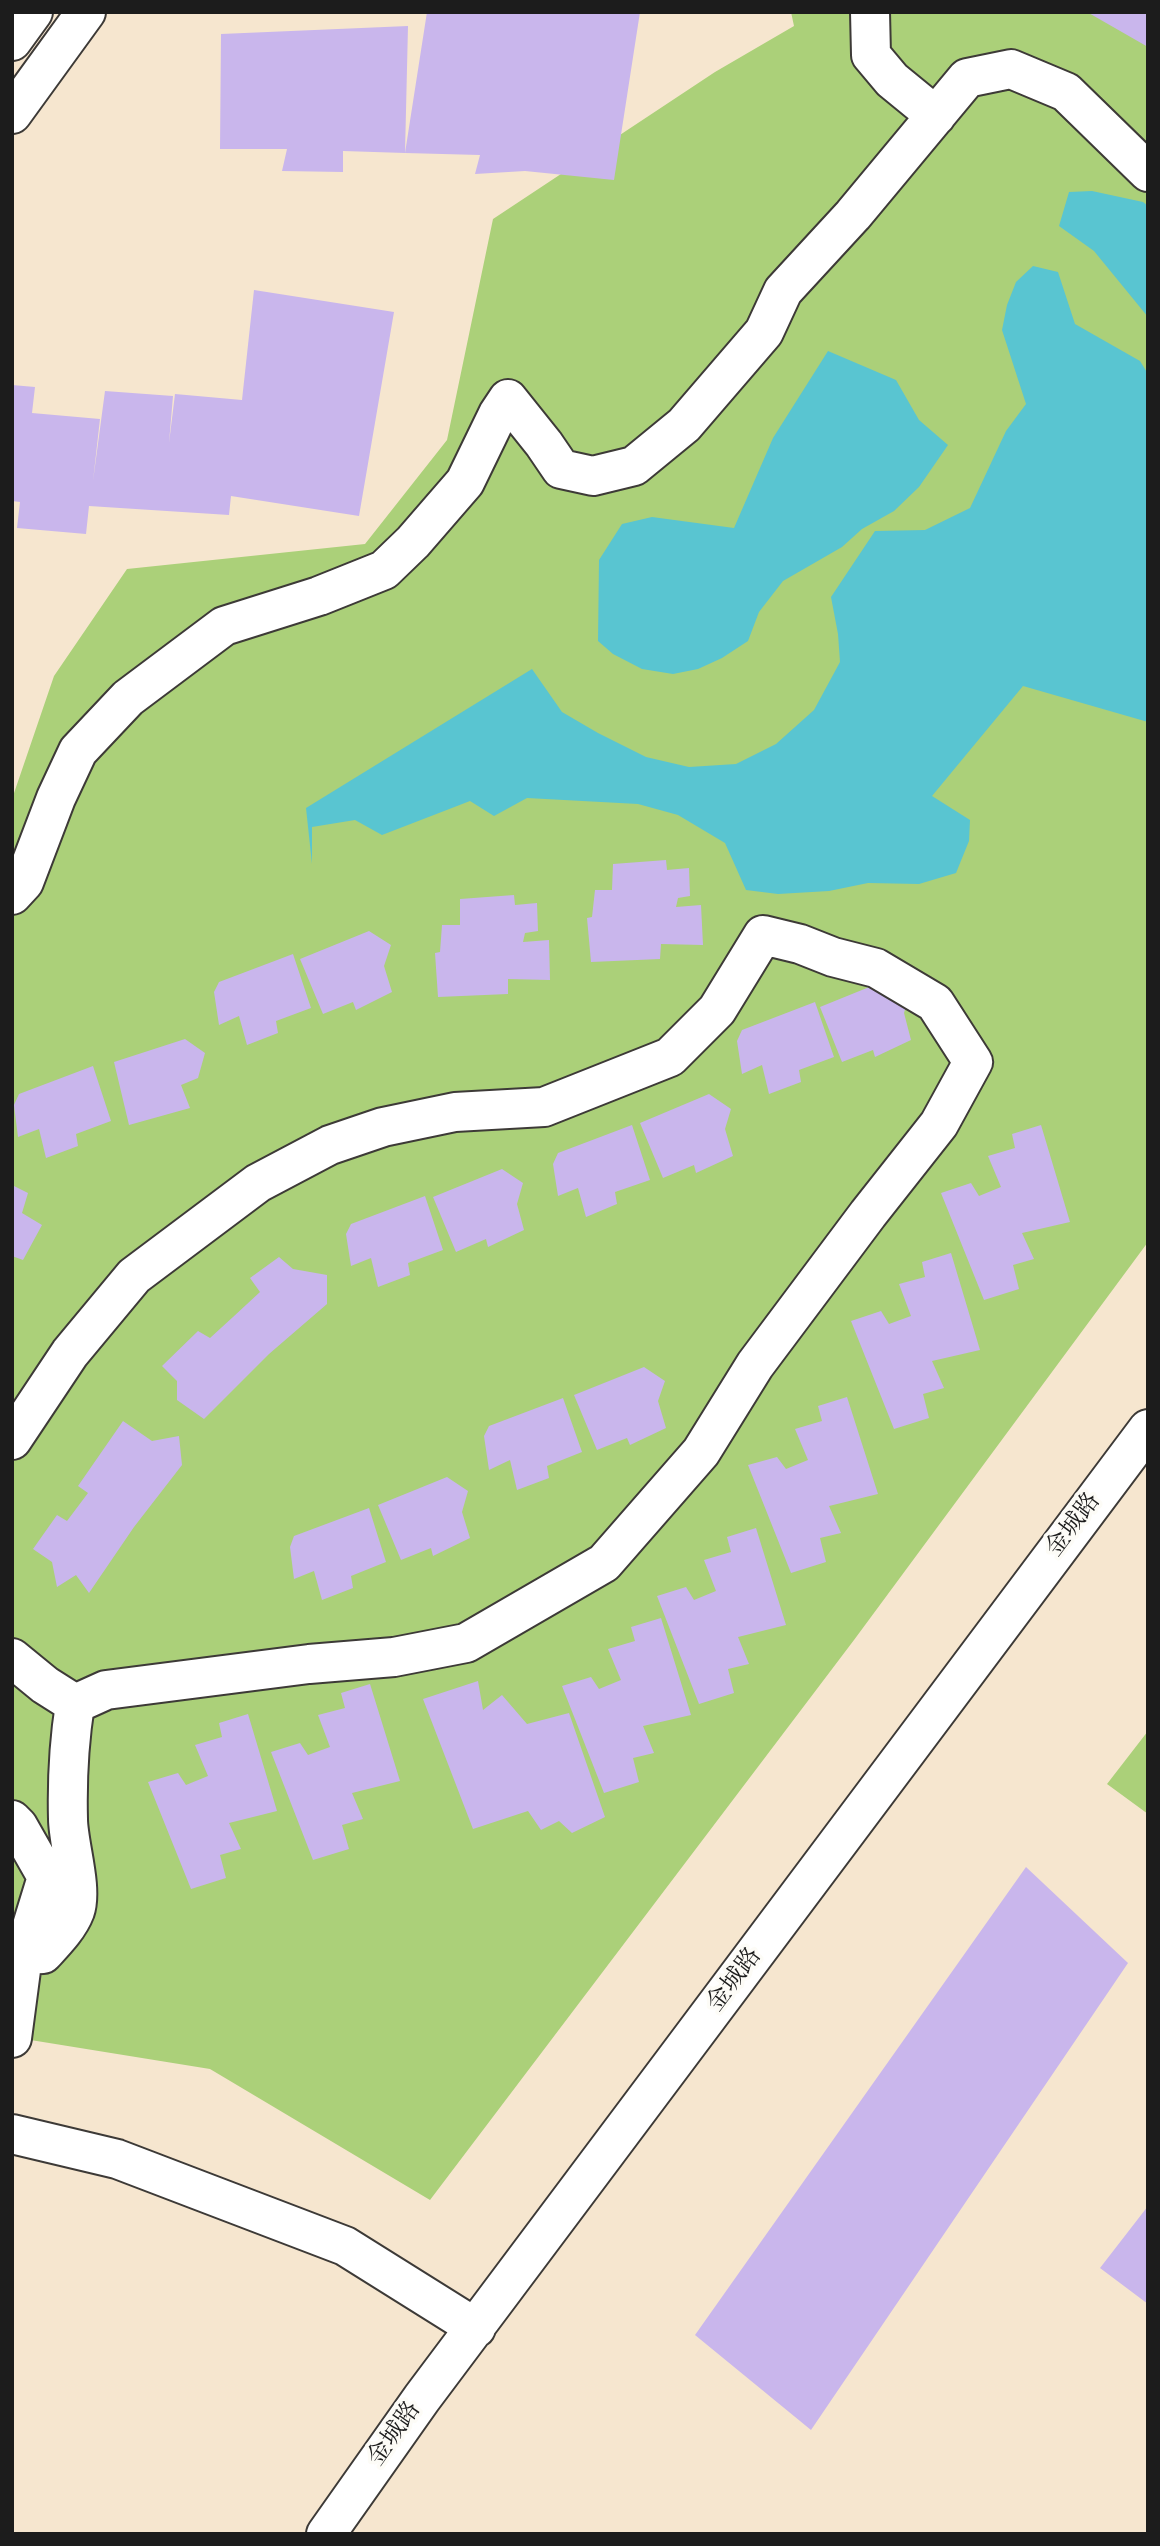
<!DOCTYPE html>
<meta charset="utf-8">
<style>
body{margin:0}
#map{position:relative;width:1160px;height:2546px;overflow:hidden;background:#f6e6cf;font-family:Vollkorn,serif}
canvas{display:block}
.frame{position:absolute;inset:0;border:14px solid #1c1c1c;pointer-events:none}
</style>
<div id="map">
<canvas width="1160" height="2546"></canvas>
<div class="frame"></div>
</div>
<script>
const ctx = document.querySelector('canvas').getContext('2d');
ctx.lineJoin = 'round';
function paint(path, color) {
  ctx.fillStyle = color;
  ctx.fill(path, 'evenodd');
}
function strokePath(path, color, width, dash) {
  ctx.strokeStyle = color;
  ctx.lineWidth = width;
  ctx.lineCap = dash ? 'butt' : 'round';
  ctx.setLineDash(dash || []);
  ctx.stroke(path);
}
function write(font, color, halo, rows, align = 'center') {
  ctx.font = font + ' Vollkorn,"Noto Serif SC",serif';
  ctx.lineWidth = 7;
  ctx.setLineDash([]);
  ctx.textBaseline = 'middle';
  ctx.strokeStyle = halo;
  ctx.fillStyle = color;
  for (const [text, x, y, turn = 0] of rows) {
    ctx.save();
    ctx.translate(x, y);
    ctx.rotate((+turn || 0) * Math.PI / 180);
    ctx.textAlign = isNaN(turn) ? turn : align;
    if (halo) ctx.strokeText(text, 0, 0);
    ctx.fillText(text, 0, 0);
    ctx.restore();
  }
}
paint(new Path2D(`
 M791,12H1148V1242L854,1640L430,2200L210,2069L12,2037V799L54,676L127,569L365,544L447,440L493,219L715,72L794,26Z
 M1148,1731V1814L1107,1784Z`), '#abd079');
paint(new Path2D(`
 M1092,191L1143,202L1148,206V317L1094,251L1059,226L1069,192Z
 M1033,266L1058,272L1075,324L1140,361L1148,374V722L1023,686L932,796L970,820L969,841L956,873L919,884L868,883L829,891L778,894L746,890L725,843L678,815L638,804L527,798L494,816L470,801L382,835L355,820L312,827V864L306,808L532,669L562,712L598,733L646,757L689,767L736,764L776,744L814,710L840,662L838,634L831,597L875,531L925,530L970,508L1006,431L1026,404L1002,330L1007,305L1016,282Z
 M828,351L896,380L919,420L948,445L919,487L894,511L862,529L842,547L783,581L759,612L748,641L722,658L698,669L673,674L642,669L613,654L598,641L599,560L622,524L652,517L734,528L773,438Z`), '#59c5d1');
paint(new Path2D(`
 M427,12H640L614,180L525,171L475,174L480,155L405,153L343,151V172L282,171L287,149H220L221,34L408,26L405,153Z
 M1087,12H1148V47Z
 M254,290L394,312L359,516L231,496L229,515L89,506L86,534L17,528L20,502L12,501V385L35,387L32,413L100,419L93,481L105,391L173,396L169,443L175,394L242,400Z
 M666,860L667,870L689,868L690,896L678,898L676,907L701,905L703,945L661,944L660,959L591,962L587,918L592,917L595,890H612L613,864Z
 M514,895L515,905L537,903L538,931L525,933L523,942L549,940L550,980L508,979V994L438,997L435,953L440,952L442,925H460V899Z
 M369,931L391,945L384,966L392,992L356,1010L353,1002L323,1014L300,959Z
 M293,954L311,1008L276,1021L278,1033L247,1045L239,1016L219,1025L214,992L219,982Z
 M889,979L910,993L904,1013L911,1040L875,1057L873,1050L842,1062L820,1007Z
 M815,1002L834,1057L799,1070L801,1082L769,1094L762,1065L742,1074L737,1041L742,1030Z
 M185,1039L205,1053L198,1078L181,1085L190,1108L129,1125L114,1062Z
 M93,1066L111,1121L76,1134L78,1146L46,1158L39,1129L18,1137L14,1105L19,1094Z
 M709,1094L731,1109L725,1129L733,1156L696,1173L694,1165L663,1178L640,1123Z
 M632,1125L650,1180L615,1192L617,1204L586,1217L578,1188L558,1196L553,1164L558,1153Z
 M1041,1125L1070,1222L1022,1233L1034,1259L1013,1265L1019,1289L984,1300L941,1193L971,1183L979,1196L1001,1187L988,1156L1015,1148L1012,1134Z
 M502,1169L523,1183L517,1204L524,1230L488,1247L486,1239L456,1252L433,1197Z
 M12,1185L28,1193L22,1213L42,1225L23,1260L12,1256Z
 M425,1196L443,1250L408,1263L410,1275L378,1287L371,1258L351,1266L346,1234L351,1224Z
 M951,1253L980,1350L932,1361L944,1388L923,1394L929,1418L894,1429L851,1321L881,1311L889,1324L911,1316L899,1284L925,1277L922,1262Z
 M279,1257L293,1269L327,1275V1304L269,1354L204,1419L177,1400V1381L162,1366L198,1331L210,1338L233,1317L260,1292L250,1278Z
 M644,1367L665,1381L658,1401L666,1428L630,1445L627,1438L597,1450L574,1395Z
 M847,1397L878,1494L829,1506L841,1533L820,1538L826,1562L791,1573L748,1465L777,1457L786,1469L808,1460L795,1429L822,1421L818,1406Z
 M563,1398L582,1452L547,1466L549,1478L517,1490L510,1460L489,1470L484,1436L489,1426Z
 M123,1421L152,1441L179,1436L182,1465L134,1527L89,1593L76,1575L57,1587L52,1562L33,1549L57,1515L67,1521L88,1493L78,1486Z
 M447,1477L468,1491L462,1512L470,1538L433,1556L431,1548L401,1560L378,1505Z
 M369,1508L386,1562L351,1576L353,1588L322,1600L314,1571L294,1579L290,1547L294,1536Z
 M756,1528L786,1625L738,1637L749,1664L728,1669L734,1693L699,1704L657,1596L686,1587L694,1600L716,1591L704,1560L731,1552L727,1537Z
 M661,1618L691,1715L643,1726L654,1753L633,1758L639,1782L604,1793L562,1686L591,1677L599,1689L621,1680L608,1649L635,1641L631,1627Z
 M478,1681L483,1710L502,1695L527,1724L569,1713L605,1817L572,1833L559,1821L541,1830L528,1811L473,1829L423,1699Z
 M370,1684L400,1781L352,1793L363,1819L342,1825L349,1849L313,1860L271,1752L300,1743L308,1755L330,1747L318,1715L345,1708L341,1693Z
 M248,1714L277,1811L229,1823L241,1849L220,1855L226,1878L191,1889L148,1782L178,1773L186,1785L208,1776L195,1745L222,1737L219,1723Z
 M1026,1867L1128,1963L811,2430L695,2335Z
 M1148,2206V2304L1100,2268Z`), '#c9b6ec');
const minor = new Path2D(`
 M870,12L871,55L892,80L936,116
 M12,41L33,12
 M12,114L86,12
 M12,895L24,882L56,798L78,751L128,698L224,626L319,596L384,570L413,542L465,482L498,414L508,399L544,444L561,469L593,476L634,466L684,425L764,332L783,291L853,215L967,78L1011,69L1066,92L1148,172
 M12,1440L70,1353L134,1276L258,1183L330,1145L383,1127L455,1112L544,1107L670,1057L717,1010L763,935L800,944L833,957L876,968L935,1003L973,1062L939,1124L868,1214L755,1365L701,1452L604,1563L466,1643L394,1657L309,1664L106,1690L75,1704
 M12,1658L45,1685L75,1704
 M12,1820L18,1826L47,1877L23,1955
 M12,2038L23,1955L43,1954C54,1942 69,1927 75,1911C83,1888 68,1843 68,1819C67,1780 69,1742 75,1704
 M12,2134L117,2159L345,2246L476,2328
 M326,2534L422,2398L1148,1429`);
strokePath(minor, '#3d3a37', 42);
strokePath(minor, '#fff', 38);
write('24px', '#1c1c1c', '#fdfcf7', [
 ["金城路",1075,1526,-53],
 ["金城路",736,1981,-53],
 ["金城路",396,2435,-55]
]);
</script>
